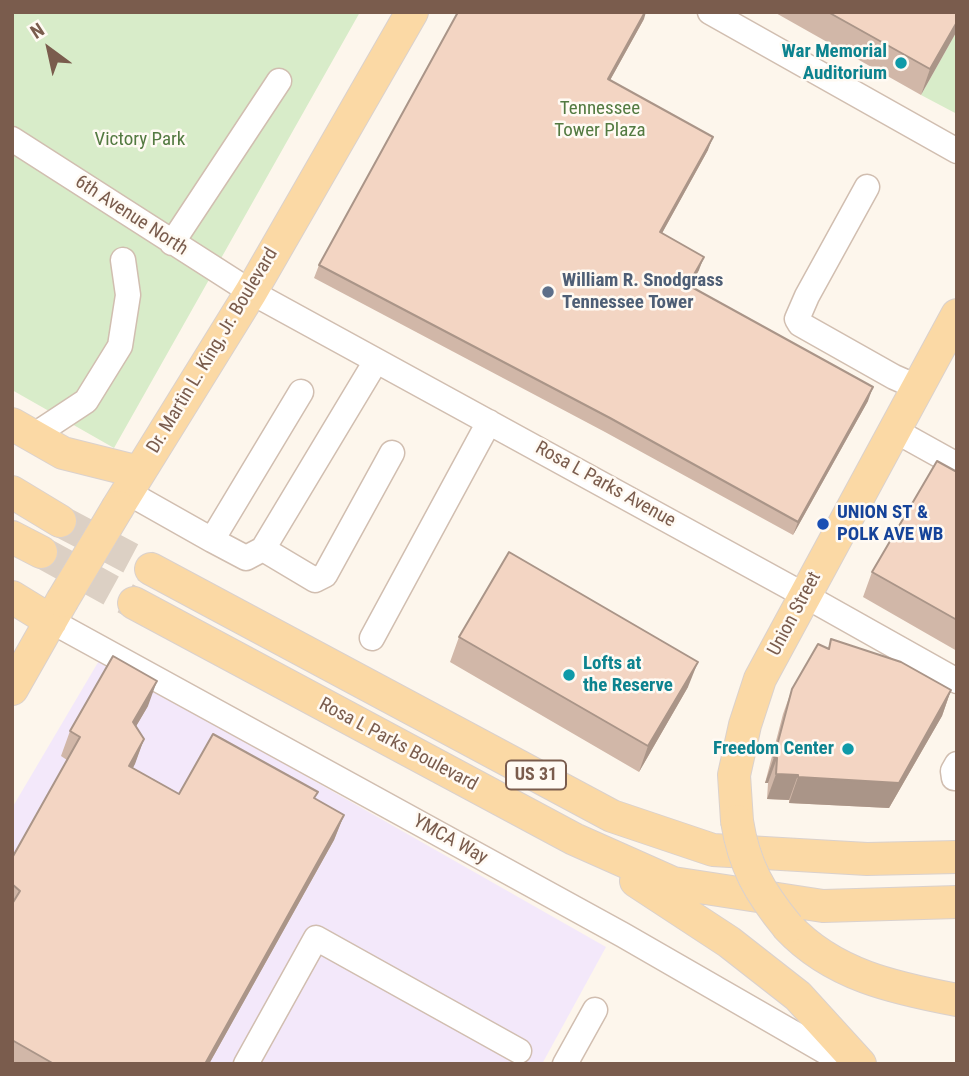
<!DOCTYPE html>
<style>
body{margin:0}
#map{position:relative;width:969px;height:1076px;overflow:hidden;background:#fdf6ec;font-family:"Roboto Condensed",sans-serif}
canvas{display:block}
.frame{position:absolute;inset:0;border:14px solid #7a5c4d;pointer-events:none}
.north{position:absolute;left:14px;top:14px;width:70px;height:70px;-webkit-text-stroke:5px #fffaf3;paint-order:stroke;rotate:327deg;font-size:19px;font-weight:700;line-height:28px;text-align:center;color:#7a5c4d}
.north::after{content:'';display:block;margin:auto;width:24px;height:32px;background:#7a5c4d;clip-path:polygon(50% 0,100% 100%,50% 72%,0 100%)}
</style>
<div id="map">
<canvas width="969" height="1076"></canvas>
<div class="frame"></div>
<div class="north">N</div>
</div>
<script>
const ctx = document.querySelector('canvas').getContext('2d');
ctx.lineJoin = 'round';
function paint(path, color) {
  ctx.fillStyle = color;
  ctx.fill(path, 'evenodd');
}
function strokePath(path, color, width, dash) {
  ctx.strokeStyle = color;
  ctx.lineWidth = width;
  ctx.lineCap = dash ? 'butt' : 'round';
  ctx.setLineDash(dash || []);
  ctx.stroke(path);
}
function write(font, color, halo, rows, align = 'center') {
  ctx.font = font + ' "Roboto Condensed",sans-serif';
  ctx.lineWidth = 5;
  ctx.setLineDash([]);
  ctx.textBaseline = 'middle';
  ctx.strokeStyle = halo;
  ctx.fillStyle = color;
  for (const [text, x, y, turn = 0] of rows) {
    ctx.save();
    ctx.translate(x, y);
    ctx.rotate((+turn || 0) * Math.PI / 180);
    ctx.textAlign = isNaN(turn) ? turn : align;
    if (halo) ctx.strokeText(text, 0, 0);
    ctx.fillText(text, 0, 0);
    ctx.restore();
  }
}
paint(new Path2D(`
 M100,659L606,947L542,1064H12V808Z`), '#f3e8fa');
paint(new Path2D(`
 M12,12H360L114,448L12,390Z
 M957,31V114L921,95Z`), '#d8ecc9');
strokePath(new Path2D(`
 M60,521L151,569
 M41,552L134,603`), '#dcd0c4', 32, [32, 16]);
const minor = new Path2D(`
 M710,12L957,151
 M12,139L251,292L804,595L957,681
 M867,187L807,296L797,319L800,324L894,377L917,387
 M172,243L279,81
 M894,430L957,465
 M33,436L86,401L120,346L128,295L123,260
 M127,492L212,540L301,392
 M212,540L246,558L263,549L376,361
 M263,549L315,580L325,575L392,453
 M51,621L623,935L847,1064
 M372,638L489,422
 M957,764L953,771L954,778H957
 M246,1064L316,938L519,1051
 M565,1064L595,1010`);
const major = new Path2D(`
 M12,424L63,453L139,472
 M12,492L60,521
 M118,507L251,292L412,12
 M12,537L41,552
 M151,569L612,816L713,850L867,859L957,857
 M12,597L51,621
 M134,603L574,839L673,883L823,906L957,902
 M12,689L62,601
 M737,821L734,775L745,725L760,679L957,315
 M636,881L729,942L798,996L860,1064
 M788,927C833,975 894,988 957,1000`);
strokePath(minor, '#d1beb0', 27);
strokePath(major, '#dad1cd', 34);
strokePath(minor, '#fff', 24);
strokePath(major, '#fbd9a5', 32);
const majorBridge = new Path2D(`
 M62,601L118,507
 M737,821C744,866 760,893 788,927`);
strokePath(majorBridge, '#dad1cd', 34, []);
strokePath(majorBridge, '#fbd9a5', 32);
paint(new Path2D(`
 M774,12H957L921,95Z
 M644,19L610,80L708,150L662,233L699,270L690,286L868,401L793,535L605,432L314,278L319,265Z
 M957,472V651L863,597L872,572Z
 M459,637L688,687L639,772L450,662Z
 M831,639L951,690L942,716L889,808L789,803V800L767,799L768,783H765L783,714L792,689L828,649Z
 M148,706L136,726L144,739L133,768L179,794L315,799L344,815L334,840L209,1064H12V858L67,760L61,756L70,731Z`), '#d1b7a8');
paint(new Path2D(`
 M645,12H646L644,19L603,93L608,79Z
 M957,22V31L921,95L930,69Z
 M713,137L708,150L655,246L660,232Z
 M704,257L699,270L683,299L688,285Z
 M873,387L868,401L793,535L798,522Z
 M698,662L688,687L639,772L648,746Z
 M157,681L148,706L124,747L133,722Z
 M951,690L942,716L889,808L789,803L798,777Z
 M144,739L135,764L120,791L129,766Z
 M774,757L777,758L768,783H765Z
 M776,774L798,775L789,800L767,799Z
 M344,815L334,840L209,1064H205Z`), '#aa9588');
const building = new Path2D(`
 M458,12H645L608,79L713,137L660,232L704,257L688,285L873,387L798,522L610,418L319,265Z
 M828,12H957V22L930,69Z
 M937,461L957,472V620L872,572Z
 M509,552L698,662L648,746L459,637Z
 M831,639L901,662L951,690L899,783L798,777V775L776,774L777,758L774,757L792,689L818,644L829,649Z
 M113,656L157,681L133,722L144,739L129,766L179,794L213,734L318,792L314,798L344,815L205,1064H54L12,1040V904L20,891L12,884V858L80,737L70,731Z`);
paint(building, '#f3d5c3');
strokePath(building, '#aa9588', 2);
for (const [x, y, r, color] of [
 [901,63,7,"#0f9aa8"],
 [548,292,7,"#5c6f8a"],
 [823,524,7,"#1a4fb4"],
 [569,675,7,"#0f9aa8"],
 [848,749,7,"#0f9aa8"]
]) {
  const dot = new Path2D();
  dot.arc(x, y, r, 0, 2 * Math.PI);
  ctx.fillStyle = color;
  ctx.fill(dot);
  strokePath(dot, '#fffaf3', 2.5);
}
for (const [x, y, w] of [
 [536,775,60]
]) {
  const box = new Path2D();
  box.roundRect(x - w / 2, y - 14.5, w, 29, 5);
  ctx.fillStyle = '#fffaf3';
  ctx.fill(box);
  strokePath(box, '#7a5c4d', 2);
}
write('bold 18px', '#7a5c4d', null, [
 ["US 31",536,775]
]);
write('bold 19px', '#0d838f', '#fffaf3', [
 ["War Memorial",887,52],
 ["Auditorium",887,74],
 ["Lofts at",583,664,"left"],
 ["the Reserve",583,686,"left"],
 ["Freedom Center",834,749]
], 'right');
write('19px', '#537a41', '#fffaf3', [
 ["Tennessee",600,109],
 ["Tower Plaza",600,131],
 ["Victory Park",140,140]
]);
write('19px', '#7a5c4d', '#fffaf3', [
 ["6th Avenue North",131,216,33],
 ["Dr. Martin L. King, Jr. Boulevard",213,351,-59],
 ["Rosa L Parks Avenue",605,485,29],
 ["Union Street",795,614,-62],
 ["Rosa L Parks Boulevard",398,745,28],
 ["YMCA Way",450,840,29]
]);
write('bold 19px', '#4e5e75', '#fffaf3', [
 ["William R. Snodgrass",562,281],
 ["Tennessee Tower",562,303]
], 'left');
write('bold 19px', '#164399', '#fffaf3', [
 ["UNION ST &",837,513],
 ["POLK AVE WB",837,535]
], 'left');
</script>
